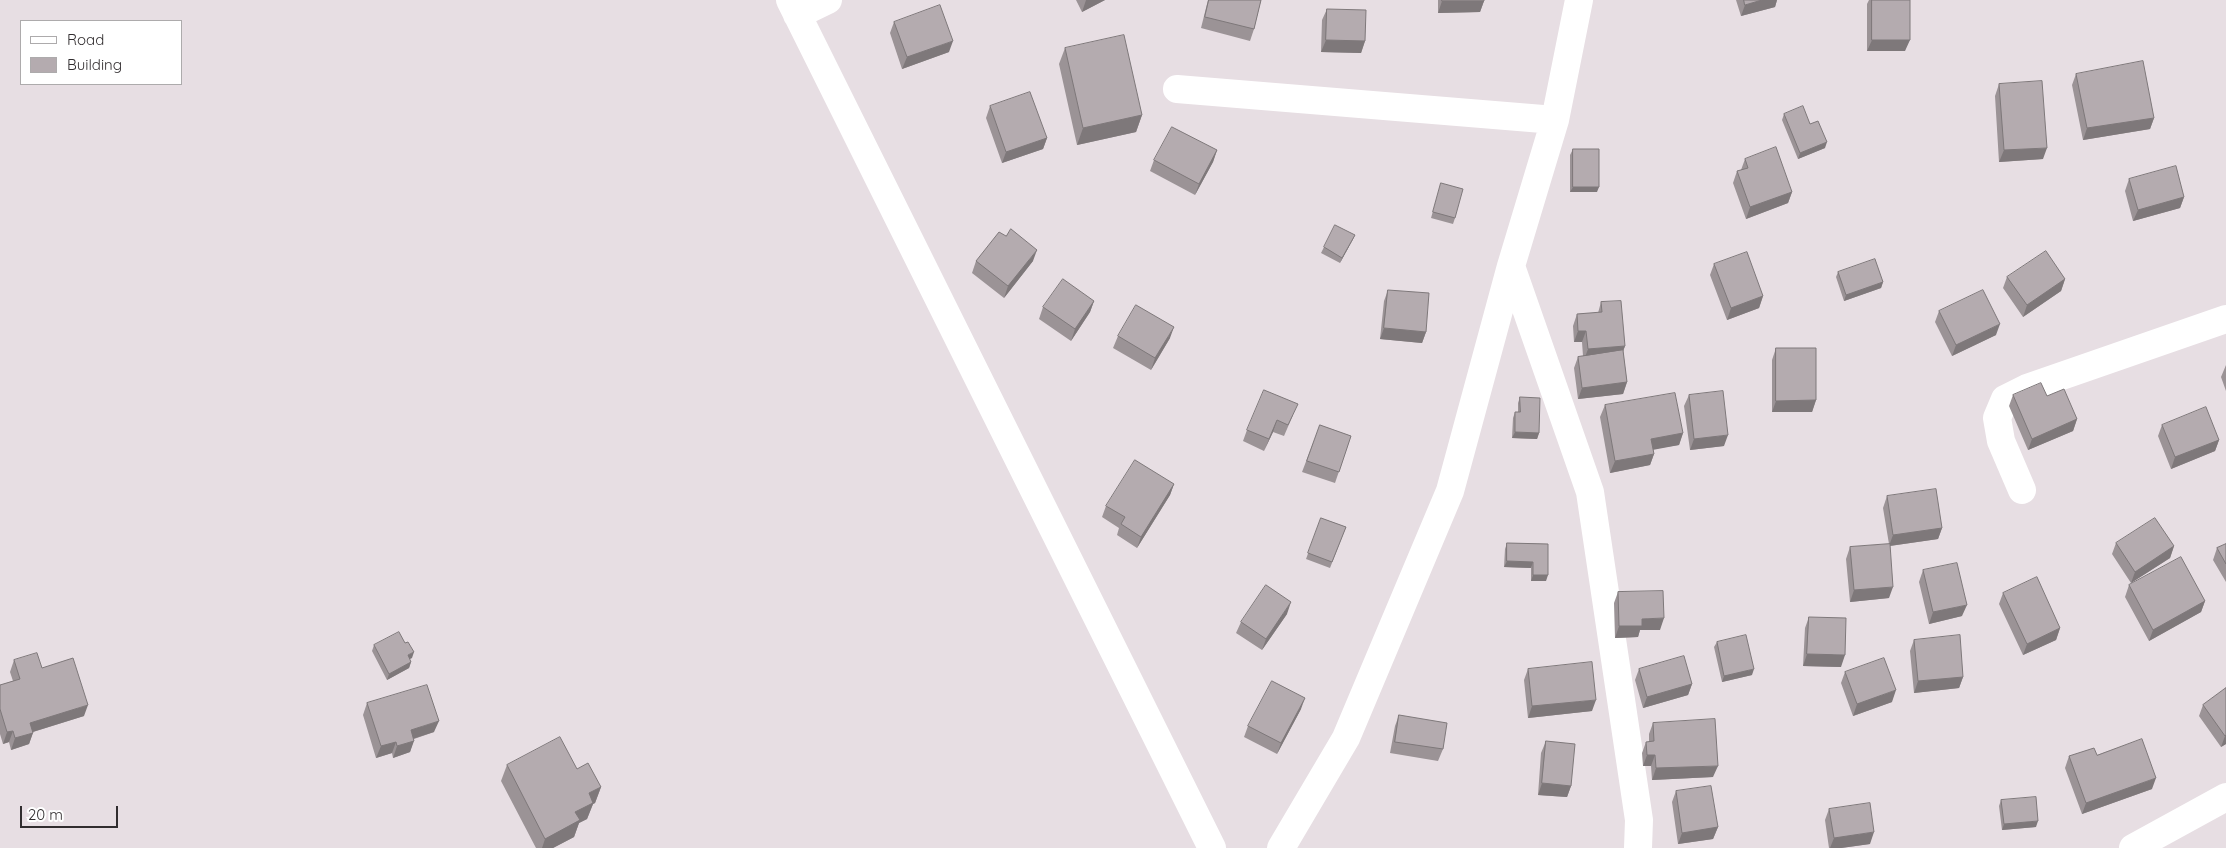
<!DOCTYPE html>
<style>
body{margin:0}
#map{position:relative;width:2226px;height:848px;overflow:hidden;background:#e7dee3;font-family:Quicksand,sans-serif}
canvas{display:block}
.legend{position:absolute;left:20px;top:20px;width:162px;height:65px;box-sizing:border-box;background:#fff;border:1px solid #adabac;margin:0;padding:6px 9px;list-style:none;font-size:15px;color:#312d2f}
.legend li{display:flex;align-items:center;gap:10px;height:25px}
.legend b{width:25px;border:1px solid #adabac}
.scale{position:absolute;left:20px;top:806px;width:98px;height:22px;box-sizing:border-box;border:2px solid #312d2f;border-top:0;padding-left:6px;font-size:15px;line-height:18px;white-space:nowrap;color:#312d2f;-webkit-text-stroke:4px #fff;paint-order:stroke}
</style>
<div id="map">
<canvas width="2226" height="848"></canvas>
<ul class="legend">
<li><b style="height:6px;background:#fff"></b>Road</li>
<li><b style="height:14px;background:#b4abaf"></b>Building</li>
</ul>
<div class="scale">20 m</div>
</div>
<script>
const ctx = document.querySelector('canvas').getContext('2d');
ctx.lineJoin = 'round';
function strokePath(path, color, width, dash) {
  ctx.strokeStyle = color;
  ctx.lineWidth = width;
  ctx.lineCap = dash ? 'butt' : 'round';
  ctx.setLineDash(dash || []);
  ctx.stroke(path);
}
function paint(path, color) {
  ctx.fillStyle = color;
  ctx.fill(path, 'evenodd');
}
strokePath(new Path2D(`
 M790,0L1212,848
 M797,15L828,0
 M1177,89L1555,120
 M1511,266L1590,492L1639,820L1638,848
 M2022,490L2001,441L1997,418L2005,399L2027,388L2226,319
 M1281,848L1346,738L1450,491L1511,266L1555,120L1579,0
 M2133,848L2226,797`), '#fff', 28);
paint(new Path2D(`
 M1076,0H1105L1082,12Z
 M1208,0H1261L1254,29L1250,41L1201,28Z
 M1438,0H1484V1L1480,12L1438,13Z
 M1736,0H1777L1775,7L1741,16Z
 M1869,0H1910L1905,51H1867V4Z
 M1327,9L1365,41L1361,53L1321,52L1322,20Z
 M894,22L949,52L902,69L890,33Z
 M1065,48L1142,115L1136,132L1077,145L1059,64Z
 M2076,74L2154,118L2150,129L2083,140L2072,85Z
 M1999,84L2043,159L1999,162L1995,96Z
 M990,106L1047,138L1043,149L1002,163L986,118Z
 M1784,114L1810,124L1825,148L1798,159L1782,120Z
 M1573,149L1597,192H1570V155Z
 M1217,150L1213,162L1195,195L1150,171L1154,160Z
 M1745,159L1792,192L1788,203L1746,219L1733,183L1737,171L1741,170Z
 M2129,179L2184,197L2180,208L2133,221L2125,191Z
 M1441,183L1455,218L1453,224L1431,218Z
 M1355,235L1352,241L1340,263L1321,253L1324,247Z
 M976,261H1033L1004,298L972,273Z
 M1714,264L1763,296L1759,308L1727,320L1710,275Z
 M1838,272L1883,282L1881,288L1844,301L1836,277Z
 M2007,277L2065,279L2061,291L2023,317L2003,288Z
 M1388,290L1426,332L1422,343L1380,339L1384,301Z
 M1094,301L1090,312L1071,341L1039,319L1043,307Z
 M1601,302L1625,346L1623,351L1627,382L1623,394L1578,399L1574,368L1578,357L1583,356L1582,342H1574L1573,326L1577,314L1598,313Z
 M1939,311L1996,335L1952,356L1935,322Z
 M1118,336L1170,338L1151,370L1113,348Z
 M1776,348L1816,400L1812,412H1772V360Z
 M2226,365V391L2221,377Z
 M1689,395L1724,446L1690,450L1684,406Z
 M2013,395L2047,396L2077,419L2073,431L2028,450L2009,406Z
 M1520,397L1539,433L1537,439L1512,438L1513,418L1515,412H1518V403Z
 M1605,405L1683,433L1679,445L1653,449L1654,454L1650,465L1610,473L1600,417Z
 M1293,415L1284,436L1273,432L1264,451L1243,441L1247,430Z
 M1320,425L1351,436L1335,483L1302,472Z
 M2162,425L2219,440L2215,451L2171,469L2158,436Z
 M1174,484L1170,495L1137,548L1117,535L1119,528L1102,517L1106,506Z
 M1887,496L1942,528L1938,539L1890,546L1889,598L1850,602L1846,559L1850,547L1889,544L1883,508Z
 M1321,518L1346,527L1330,568L1306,559Z
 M1507,543L1548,544L1546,581H1531V568L1504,567L1505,549Z
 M2116,543L2174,546L2170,558L2131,583L2112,554Z
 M2226,544V582L2213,560L2217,548Z
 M1923,570L1962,616L1929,624L1919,582Z
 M2129,585L2205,601L2201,612L2149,641L2125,597Z
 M1618,592L1660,630H1640L1638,637L1615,638L1614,603Z
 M2003,593L2060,628L2056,640L2023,655L1999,604Z
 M1287,614L1262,650L1236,633L1241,622Z
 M1809,617L1841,667L1803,666L1805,628Z
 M1914,640L1963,677L1959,688L1914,693L1910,651Z
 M1717,642L1752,675L1722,682L1714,647Z
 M374,645L412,658L409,659L411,662L409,668L387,680L372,651Z
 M14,660L42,668L84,716L33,732L29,744L11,750L9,742L3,744L0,734V685L13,681L10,672Z
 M1528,669L1592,711L1528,718L1524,680Z
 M1639,669L1692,684L1688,695L1643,708L1635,680Z
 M1845,672L1892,702L1853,716L1841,683Z
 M2226,688V744L2221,747L2199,716L2203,705Z
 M367,703L434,732L414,739L410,752L393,758L392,753L376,758L363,715Z
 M1301,709L1277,754L1244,737L1248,726Z
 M1399,715L1443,749L1438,761L1390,753L1395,726Z
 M1653,723L1713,777L1652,780L1651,766H1643L1642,753L1646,742H1649V734Z
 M1546,741L1571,786L1567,797L1538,795L1541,753Z
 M2097,755L2152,789L2082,814L2065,768L2069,756Z
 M507,765L577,769L601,787L595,803L593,804L587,819L579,823L574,837L553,848H536L501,781Z
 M1676,791L1718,827L1713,839L1678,844L1672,802Z
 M2001,800L2036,827L2002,830L1999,806Z
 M1829,809L1870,844L1841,848H1829L1825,820Z`), '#9b9396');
paint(new Path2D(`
 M1086,0H1105L1082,12Z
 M1762,0H1777L1775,7L1741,16L1745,5Z
 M1442,1H1484L1480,12L1438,13Z
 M1326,40L1365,41L1361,53L1321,52Z
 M1872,40H1910L1905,51H1867Z
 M953,41L949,52L902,69L907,57Z
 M1142,115L1136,132L1077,145L1083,128Z
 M2154,118L2150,129L2083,140L2087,128Z
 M1047,138L1043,149L1002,163L1006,152Z
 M1827,142L1825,148L1798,159L1800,153Z
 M2047,148L2043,159L1999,162L2004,150Z
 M1217,150L1213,162L1195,195L1199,184Z
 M1573,187H1599L1597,192H1570Z
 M1792,192L1788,203L1746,219L1750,207Z
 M2184,197L2180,208L2133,221L2138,210Z
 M1355,235L1352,241L1340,263L1342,258Z
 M1037,250L1033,261L1004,298L1008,286Z
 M2065,279L2061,291L2023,317L2027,305Z
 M1883,282L1881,288L1844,301L1846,295Z
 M1763,296L1759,308L1727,320L1731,308Z
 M1094,301L1090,312L1071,341L1075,329Z
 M2000,324L1996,335L1952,356L1956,345Z
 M1174,327L1170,338L1151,370L1155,358Z
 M1384,328L1426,332L1422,343L1380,339Z
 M1578,331H1586L1582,342H1574Z
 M1625,346L1621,357L1584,360L1588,349Z
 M1627,382L1623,394L1578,399L1582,388Z
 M1816,400L1812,412H1772L1776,401Z
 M2077,419L2073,431L2028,450L2032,439Z
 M1277,420L1273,432L1264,451L1269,439Z
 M1515,432L1539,433L1537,439L1512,438Z
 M1683,433L1679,445L1647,451L1651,439Z
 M1728,435L1724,446L1690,450L1694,439Z
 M2219,440L2215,451L2171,469L2175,457Z
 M1654,454L1650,465L1610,473L1615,461Z
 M1174,484L1170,495L1137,548L1141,537Z
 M1942,528L1938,539L1889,546L1893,535Z
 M2174,546L2170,558L2131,583L2135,572Z
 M1507,561L1533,562L1531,568L1504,567Z
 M1533,575H1548L1546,581H1531Z
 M1893,587L1889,598L1850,602L1854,590Z
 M2205,601L2201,612L2149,641L2153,630Z
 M1291,602L1287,614L1262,650L1266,639Z
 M1967,605L1962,616L1929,624L1933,612Z
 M1664,618L1660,630H1640L1638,637L1615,638L1619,626L1642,619Z
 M2060,628L2056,640L2023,655L2027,644Z
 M414,652L412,658L405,661L408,655Z
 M1807,654L1845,655L1841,667L1803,666Z
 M411,662L409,668L387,680L389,674Z
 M1754,669L1752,675L1722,682L1724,676Z
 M1963,677L1959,688L1914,693L1918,681Z
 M1692,684L1688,695L1643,708L1647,697Z
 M1896,690L1892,702L1853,716L1857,704Z
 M1305,698L1301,709L1277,754L1281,743Z
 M1596,700L1592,711L1528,718L1532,706Z
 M88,705L84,716L26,734L30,723Z
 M439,721L434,732L406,741L411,730Z
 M13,731L9,742L3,744L7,732Z
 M33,733L29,744L11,750L15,738Z
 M2226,735V744L2221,747L2225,736Z
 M414,741L410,752L393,758L397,746Z
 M396,742L392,753L376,758L381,746Z
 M1647,755H1655L1651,766H1643Z
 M1718,766L1713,777L1652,780L1656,768Z
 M2156,778L2152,789L2082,814L2086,803Z
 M1542,783L1571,786L1567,797L1538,795Z
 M601,787L595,803L593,804L587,819L579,823L574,837L553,848H542L545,839L589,793Z
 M2038,821L2036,827L2002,830L2004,824Z
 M1718,827L1713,839L1678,844L1682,833Z
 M1874,832L1870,844L1841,848H1830L1834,838Z`), '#7e787a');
const building = new Path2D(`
 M1209,0H1261L1254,29L1205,17Z
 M1442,0H1484V1H1442Z
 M1744,0H1762L1745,5Z
 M1872,0H1910V40H1872Z
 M940,5L953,41L907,57L894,22Z
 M1327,9L1366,10L1365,41L1326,40Z
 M1124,35L1142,115L1083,128L1065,48Z
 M2143,61L2154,118L2087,128L2076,74Z
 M2042,81L2047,148L2004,150L1999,84Z
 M1030,92L1047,138L1006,152L990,106Z
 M1803,106L1810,124L1818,121L1827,142L1800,153L1784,114Z
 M1172,127L1217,150L1199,184L1154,160Z
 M1776,147L1792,192L1750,207L1737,171L1748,168L1745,159Z
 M1573,149H1599V187H1573Z
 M2176,166L2184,197L2138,210L2129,179Z
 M1441,183L1463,189L1455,218L1433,212Z
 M1335,225L1355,235L1342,258L1324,247Z
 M1011,229L1037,250L1008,286L976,261L999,232L1006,236Z
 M2046,251L2065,279L2027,305L2007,277Z
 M1747,252L1763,296L1731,308L1714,264Z
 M1875,259L1883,282L1846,295L1838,272Z
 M1063,279L1094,301L1075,329L1043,307Z
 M1388,290L1429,293L1426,332L1384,328Z
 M1983,290L2000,324L1956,345L1939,311Z
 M1621,301L1625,346L1588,349L1586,331H1578L1577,314L1602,312L1601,302Z
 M1136,305L1174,327L1155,358L1118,336Z
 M1776,348H1816V400L1776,401Z
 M1623,350L1627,382L1582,388L1578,357Z
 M2041,383L2047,396L2064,389L2077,419L2032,439L2013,395Z
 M1264,390L1298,404L1288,425L1277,420L1269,439L1247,430Z
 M1723,391L1728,435L1694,439L1689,395Z
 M1675,393L1683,433L1651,439L1654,454L1615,461L1605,405Z
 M1520,397L1540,398L1539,433L1515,432V412H1520Z
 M2206,407L2219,440L2175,457L2162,425Z
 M1320,425L1351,436L1339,472L1307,461Z
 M1135,460L1174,484L1141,537L1121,524L1125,517L1106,506Z
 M1936,489L1942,528L1893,535L1887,496Z
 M1321,518L1346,527L1332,562L1308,553Z
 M2155,518L2174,546L2135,572L2116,543Z
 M1507,543L1548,544V575H1533V562L1507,561Z
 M1890,544L1893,587L1854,590L1850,547Z
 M2226,544V564L2217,548Z
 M2181,557L2205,601L2153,630L2129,585Z
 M1957,563L1967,605L1933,612L1923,570Z
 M2037,577L2060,628L2027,644L2003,593Z
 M1266,585L1291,602L1266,639L1241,622Z
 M1663,591L1664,618L1642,619V626H1619L1618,592Z
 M1809,617L1846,618L1845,655L1807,654Z
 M399,632L405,643L408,642L414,652L408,655L411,662L389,674L374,645Z
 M1746,635L1754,669L1724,676L1717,642Z
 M1960,635L1963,677L1918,681L1914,640Z
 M37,653L42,668L73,658L88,705L30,723L33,733L15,738L13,731L7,732L0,709V685L20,679L14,660Z
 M1684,656L1692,684L1647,697L1639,669Z
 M1884,658L1896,690L1857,704L1845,672Z
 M1592,662L1596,700L1532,706L1528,669Z
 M1272,681L1305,698L1281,743L1248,726Z
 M427,685L439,721L411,730L414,741L397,746L396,742L381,746L367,703Z
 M2226,688V735L2225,736L2203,705Z
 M1399,715L1447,723L1443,749L1395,742Z
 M1715,719L1718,766L1656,768L1655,755H1647L1646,742L1654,741L1653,723Z
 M560,737L577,769L588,763L601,787L589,793L593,803L575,812L580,820L545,839L507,765Z
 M2142,739L2156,778L2086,803L2069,756L2094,748L2097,755Z
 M1546,741L1575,744L1571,786L1542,783Z
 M1711,786L1718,827L1682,833L1676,791Z
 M2036,797L2038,821L2004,824L2001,800Z
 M1870,803L1874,832L1834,838L1829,809Z`);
paint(building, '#b4abaf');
strokePath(building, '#7e787a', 1);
</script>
